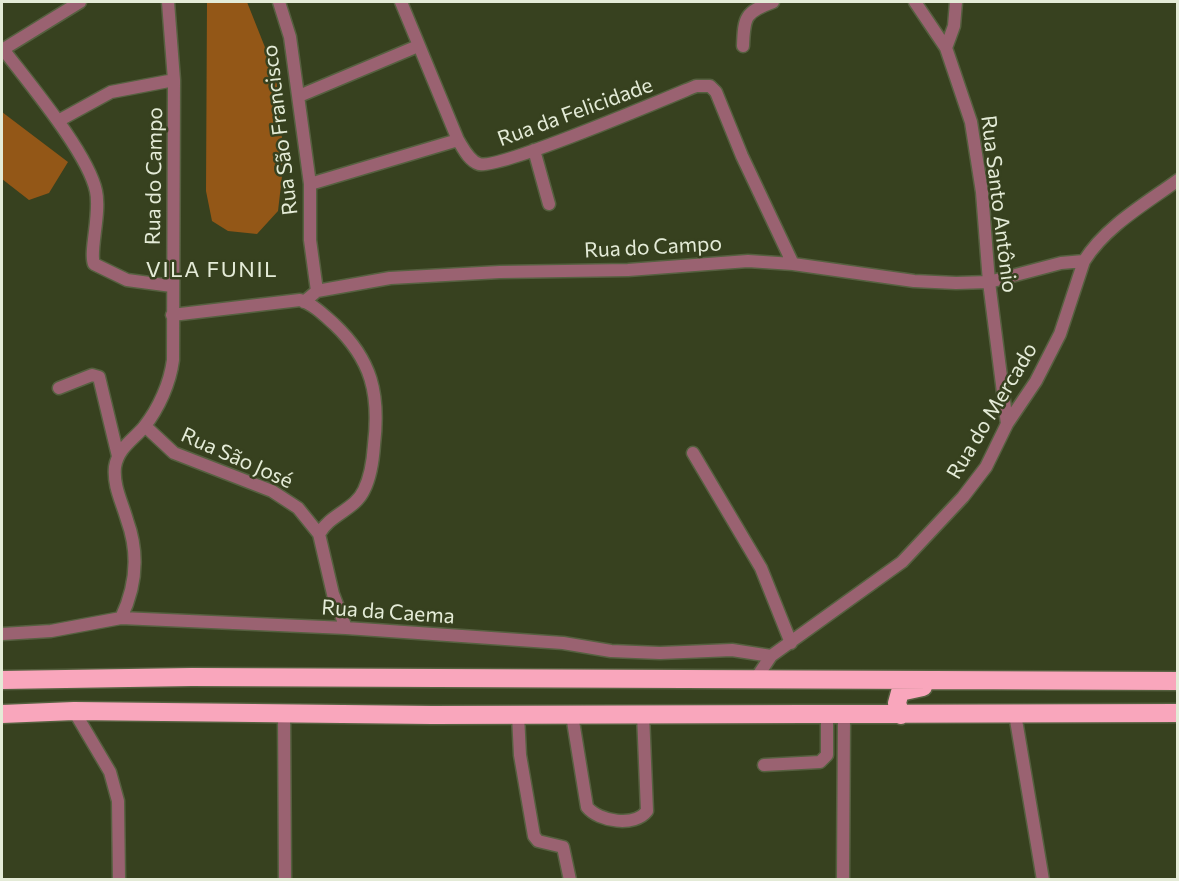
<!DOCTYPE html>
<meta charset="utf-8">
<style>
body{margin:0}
#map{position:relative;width:1179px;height:881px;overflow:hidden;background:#37411f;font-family:Commissioner,sans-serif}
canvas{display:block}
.frame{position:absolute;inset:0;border:3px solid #e4ebd7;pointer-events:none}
</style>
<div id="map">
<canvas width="1179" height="881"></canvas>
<div class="frame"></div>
</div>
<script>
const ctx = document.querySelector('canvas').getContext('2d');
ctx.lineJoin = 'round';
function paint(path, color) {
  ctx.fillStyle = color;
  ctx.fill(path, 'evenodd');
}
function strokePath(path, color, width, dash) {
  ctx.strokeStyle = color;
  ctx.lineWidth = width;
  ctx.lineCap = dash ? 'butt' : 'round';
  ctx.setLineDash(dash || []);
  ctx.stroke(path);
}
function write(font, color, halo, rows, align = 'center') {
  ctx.font = font + ' Commissioner,sans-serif';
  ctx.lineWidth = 5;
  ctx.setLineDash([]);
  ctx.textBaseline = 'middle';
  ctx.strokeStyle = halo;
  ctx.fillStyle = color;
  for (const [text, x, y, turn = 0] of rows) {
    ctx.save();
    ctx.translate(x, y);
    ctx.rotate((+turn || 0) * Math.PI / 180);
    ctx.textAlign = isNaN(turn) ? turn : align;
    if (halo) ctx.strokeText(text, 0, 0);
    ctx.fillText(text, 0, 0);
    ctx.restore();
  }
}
paint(new Path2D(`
 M207,2H247L276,75L284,159L278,211L257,234L228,231L212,221L206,191Z
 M2,112L68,162L49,193L29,200L2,179Z`), '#935717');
const minor = new Path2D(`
 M279,2L290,37L310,184V240L317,291
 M401,2L458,140C463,148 469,161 479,164C498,170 667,98 696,86H710L716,92L742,156L793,264
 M915,2L946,48L971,122L982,192L989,282L1007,424
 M743,46C744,17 745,12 773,2
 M946,48L954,26L956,2
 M3,49C28,82 88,153 96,191C101,213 89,252 94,264L127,280L172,286
 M2,50L80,2
 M299,96L418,46
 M58,121L111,92L174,80
 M534,150L549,204
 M310,184L458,140
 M304,302L317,291L390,278L500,272L628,270L748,261L793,264L914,281L956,283L989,282L1061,263L1084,261
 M172,315L300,300C313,304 324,315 334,324C372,360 380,394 374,445C373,460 371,476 364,490C355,510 330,514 319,534
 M59,388L92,375L99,377L118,456
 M145,426L174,453L272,491L298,508L319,534L333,594L346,628
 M693,453L761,568L791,643
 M121,618C136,587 139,553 127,520C122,502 113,486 115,467C118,448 133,440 144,427C159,408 170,383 173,360L174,80L168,2
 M2,634L51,631L121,618L346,628L563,643L611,651L660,653L732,650L771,656
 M755,680L771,656L902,562L963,497L986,467L1007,424L1036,381L1060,334L1084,261C1106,226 1145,204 1178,180
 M74,711L110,772L118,801L119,880
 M284,713L285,880
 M1015,714L1043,880
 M518,715L520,755L534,836L538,841L563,847L570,880
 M572,715L587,807C599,822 635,827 647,811L643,714
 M764,765L820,762L827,755V714
 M843,880L844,715`);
const highway = new Path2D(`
 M2,680L192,677L1178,681
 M2,714L74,711L432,715L1178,713
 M901,715L897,703L900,692L923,687`);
strokePath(minor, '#566040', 15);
strokePath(highway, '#566040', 21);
strokePath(minor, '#9a6271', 12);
strokePath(highway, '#f9a6bc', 18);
write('21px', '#e4ebd7', '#37411f', [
 ["Rua da Felicidade",575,112,-20],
 ["Rua São Francisco",280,130,-97],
 ["Rua do Campo",154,176,-89],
 ["Rua Santo Antônio",999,204,83],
 ["Rua do Campo",653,247,-3],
 ["Rua do Mercado",992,411,-59],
 ["Rua São José",237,458,24],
 ["Rua da Caema",388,612,4]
]);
ctx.letterSpacing = '1.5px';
write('22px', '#e4ebd7', '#37411f', [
 ["VILA FUNIL",212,270]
]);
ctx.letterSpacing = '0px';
</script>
